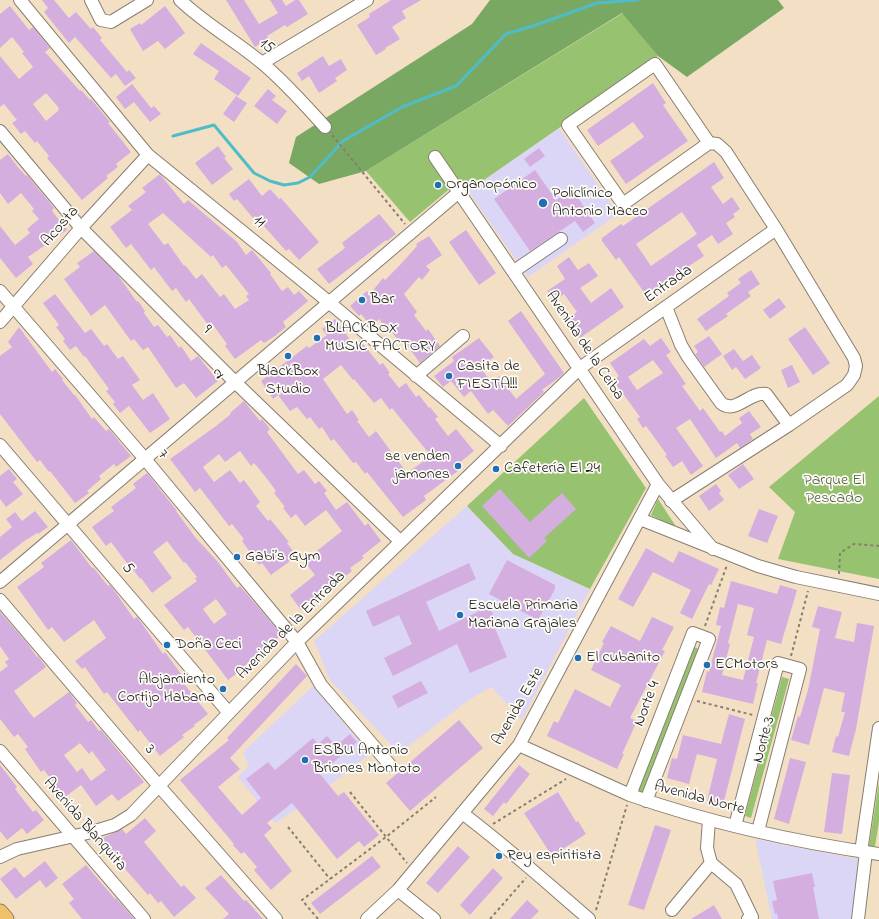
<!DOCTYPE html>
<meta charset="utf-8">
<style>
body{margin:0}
canvas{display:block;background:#f3dfc3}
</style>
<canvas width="879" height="919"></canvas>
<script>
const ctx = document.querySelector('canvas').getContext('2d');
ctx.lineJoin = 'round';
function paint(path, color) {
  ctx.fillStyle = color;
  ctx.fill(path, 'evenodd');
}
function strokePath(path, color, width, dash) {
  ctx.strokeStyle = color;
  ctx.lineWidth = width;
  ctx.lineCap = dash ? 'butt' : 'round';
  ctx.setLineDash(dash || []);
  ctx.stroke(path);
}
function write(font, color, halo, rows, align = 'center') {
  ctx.font = font + ' "Indie Flower",sans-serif';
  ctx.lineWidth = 3.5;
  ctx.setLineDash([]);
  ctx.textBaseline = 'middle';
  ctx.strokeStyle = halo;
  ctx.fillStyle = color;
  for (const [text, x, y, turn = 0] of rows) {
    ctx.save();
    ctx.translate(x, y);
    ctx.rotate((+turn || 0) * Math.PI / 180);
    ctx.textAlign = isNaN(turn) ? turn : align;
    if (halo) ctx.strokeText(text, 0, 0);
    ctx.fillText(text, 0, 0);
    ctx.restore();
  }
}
paint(new Path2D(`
 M559,128L618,214L528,277L468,191Z
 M467,506L513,554L590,589L522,720L491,687L469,700L399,753L330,680L314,641Z
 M313,686L370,754L311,800L275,823L238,777L249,766L243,752Z
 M755,839L862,860L857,919H772Z`), '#dcd6f6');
paint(new Path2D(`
 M623,13L658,56L559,128L468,191L459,181L410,222L366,171Z
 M879,396V579L778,559L795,512L769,487Z
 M584,398L646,488L590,589L513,554L467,506Z
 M658,499L677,528L651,515Z
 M694,647L699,649L643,794L638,792Z
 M782,677L789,679L751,818L745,816Z
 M879,782V822L875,846H869Z`), '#97c26f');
paint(new Path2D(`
 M490,0H778L784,8L687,77L658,56L622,13L366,171L319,184L289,163L296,137L472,24Z`), '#79a862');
strokePath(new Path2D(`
 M173,136L214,125L254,173L270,181L284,185L298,183L310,177L343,141L402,107L456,86L506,34L533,26L597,3L638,0`), '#4fbdc7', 3);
paint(new Path2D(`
 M42,0H54L69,18L76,12L91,29L93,27L102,38L100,40L127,72L129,70L136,78L125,86L116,74L111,78L75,37L69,43L44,12L48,8Z
 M226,0H244L259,24L278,13L270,0H282L286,6L295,0H299L308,14L287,27L285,25L267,36L268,38L255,47Z
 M391,0H421L402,11L406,18L392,27L400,39L385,48L386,49L376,55L357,25L370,17L369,14Z
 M10,6L29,30L33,27L50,48L45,52L80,91L81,90L90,100L91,99L110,122L108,123L131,152L116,164L118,167L106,176L108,178L82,200L47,158L49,156L37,141L35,143L25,131L21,134L12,123L17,120L4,104L0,107V56L19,79L33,67L22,53L24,52L12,37L0,48V14ZM46,93L59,108L58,109L59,110L46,121L33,104Z
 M165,6L185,33L165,49L158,41L143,51L130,29L140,23L141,25Z
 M201,43L251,78L238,96L214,79L219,71L193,54Z
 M323,56L329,66L341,59L347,70L335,78L337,81L319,93L309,76L302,81L297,73Z
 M653,83L666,103L663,105L688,141L626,184L610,161L644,137L633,122L598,146L587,130Z
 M132,84L151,108L154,106L161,114L150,122L134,102L125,109L116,97Z
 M268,89L276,96L272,100L287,111L277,124L254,106Z
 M236,96L247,103L234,122L223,114Z
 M218,146L226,157L224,158L233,169L212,185L195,163Z
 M539,148L545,156L530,167L524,159Z
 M8,154L17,166L26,176L27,175L54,208L52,211L67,230L28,257L33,264L16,278L0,258V226L15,245L30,233L27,229L39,219L32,211L34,209L21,193L8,204L0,193V160Z
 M714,162L724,178L711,187L723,204L732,197L740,209L733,214L735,217L726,223L733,234L718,244L712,235L697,245L704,256L646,295L619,257L616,260L602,241V238L621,224L623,226ZM682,212L697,234L651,266L636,244Z
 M535,170L556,200L572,189L595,223L583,232L575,221L530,251L494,199Z
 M160,174L184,204L188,200L237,242L246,255L252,250L271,273L270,274L282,291L288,287L294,295L299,291L308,301L283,322L286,327L275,336L264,343L261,340L235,359L225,346L227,344L211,322L208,325L189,299L186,302L176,288L172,291L154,267L151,270L131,244L126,248L110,227L132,210L128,206L146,192L142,188ZM163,213L211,257L213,255L222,268L226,265L249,294L246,296L249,300L235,309L224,294L220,297L202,274L196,279L185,265L184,266L168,243L164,245L148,224Z
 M249,179L262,196L270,189L279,199L281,198L319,242L299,260L289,249L286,251L255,216L253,218L237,199L234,201L229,194Z
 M379,214L396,234L387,241L386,240L329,284L317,269L345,248L342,243Z
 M466,230L496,273L479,285L449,242Z
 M429,236L442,255L426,266L430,270L422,280L419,277L404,294L417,312L414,315L426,331L428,329L440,346L420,363L404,341L401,344L391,331L389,333L379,319L371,326L361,314L359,316L350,306L367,291L370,294L383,278L385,280L400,265L417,246L416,244Z
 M94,251L117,274L137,302L138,301L145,311L144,313L154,327L158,325L167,337L170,335L179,348L181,346L191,361L198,356L218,381L196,398L184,383L176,388L148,347L143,350L134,339L131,341L105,305L91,316L64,279L80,267L77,263Z
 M569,257L578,270L589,263L598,276L580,288L591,303L611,288L624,307L580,338L567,319L577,312L564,294L554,301L547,291L565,279L557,266Z
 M751,270L760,284L748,292L751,296L726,314L728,316L706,331L697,319L729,296L727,293L741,283L738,279Z
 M55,294L85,333L91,329L104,346L107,344L118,359L123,356L140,380L132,385L143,400L153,393L170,419L150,433L129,406L120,413L113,404L115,402L106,391L109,389L85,356L84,357L76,346L70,350L63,341L65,339L56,327L59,325L43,303Z
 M779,298L786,307L770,319L763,310Z
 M521,311L564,373L557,379L542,390L544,392L508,426L493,410L488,414L471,391L464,397L451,381L443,387L434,376L454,361L452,357L479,338L494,357L480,367L491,382L499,376L516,399L545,374L508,321Z
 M335,319L354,345L360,340L380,365L383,363L390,373L388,374L399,388L406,383L416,397L419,395L429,408L430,407L438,417L435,419L448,436L456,429L474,451L459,463L462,468L424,496L426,500L403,517L367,472L365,474L356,462L353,463L334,439L331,441L322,427L319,429L310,417L307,419L297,407L290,411L278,395L273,399L261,381L295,355L307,346L309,348L327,335L322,329ZM341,365L353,380L354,379L374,403L381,398L390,410L392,408L431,456L407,473L376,431L369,437L357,421L359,420L352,410L347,414L323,379Z
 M19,327L52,372L55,369L63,379L62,380L74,395H75L92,419L94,417L106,431L109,429L131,456L116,467L114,464L99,476L101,479L87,491L89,493L75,503L50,471L49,472L40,460L37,462L0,414V356L12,347L8,342Z
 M805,327L830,363L813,375L788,339Z
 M709,336L722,354L704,367L695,354L698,352L694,346Z
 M661,338L671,352L666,355L686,384L682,386L700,411L703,408L720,432L722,431L725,436L742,423L739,418L749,411L761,427L750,434L753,439L746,444L740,448L737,443L716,458L690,419L676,428L703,466L691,475L682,461L673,467L665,456L667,455L646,426L643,428L637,419L640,417L613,380L619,376L610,363L644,339L650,346ZM653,360L663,373L637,390L628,377Z
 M734,349L743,361L752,355L761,368L745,379L736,367L732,370L723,356Z
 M792,365L800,382L788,388L781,370Z
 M244,401L260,421L262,419L270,429L267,432L298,474L304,470L315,484L319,481L327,491L324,493L336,510L347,502L365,526L368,523L381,541L362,556L364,558L350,568L352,571L339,581L340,582L327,592V590L301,610L290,595L315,575L304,561L342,531L326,510L305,526L296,514L291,518L283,508L285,507L274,493L276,491L265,476L254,463L251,466L240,451L225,462L219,454L203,467L214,482L230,470L240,483L244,480L260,502L256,506L268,521L270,519L289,542L287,543L297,556L271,575L262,563L259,565L242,541L244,539L232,524L229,526L200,488L195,492L170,459L216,426L231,414L230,413Z
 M743,464L754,479L739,489L728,475Z
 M9,469L17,479L13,482L23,494L6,507L0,499V476Z
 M147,473L177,511H176L195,537L218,562L237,588L240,586L282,635L250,659L251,661L239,670L240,671L228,680L188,627L184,630L164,605L197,581L195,579L197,577L185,562L184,563L167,541L153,552L172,578L152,593L141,578L140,579L130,565L129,566L111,542L106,546L92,527L114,511L111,507L136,488L133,484ZM216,599L227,614L214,624L203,609Z
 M716,484L721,491L719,493L724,500L709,511L699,496Z
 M500,489L530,522L562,493L576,509L544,538L547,541L529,558L482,506Z
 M759,509L778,516L767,543L748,536Z
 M35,511L48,527L38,534L37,533L23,542L0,560V537L12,527L6,519L15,512L22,521Z
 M71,540L92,568L93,567L108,586L110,585L114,590L134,619L137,617L138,618L163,654L165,652L181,674L178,676L208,714L194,725L195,726L182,735L184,737L160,756L140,730L138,732L107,692L104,694L85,667L82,669L75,661L106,638L94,620L64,642L52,627L48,630L17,587L44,567L41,563Z
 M646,548L673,563L679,551L719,569L711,585L709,584L692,619L680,613L691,590L653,572L633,607L618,599Z
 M507,560L555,585V589L538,620L489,594Z
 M469,563L476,579L426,602L439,631L489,606L498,624L494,626L507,657L470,673L457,644L393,676L384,658L412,644L399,615L373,627L366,611Z
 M731,581L777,594L780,585L797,590L781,644L767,640L756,683H758L753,704L702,692L707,671L709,672L721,626L716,625L720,607L724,608ZM738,604L754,608L747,635L754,637L743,680L722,675L730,644L728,643Z
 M818,606L842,612L835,638L854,642L857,623L874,626L856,729L849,756L832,752L836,736L838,737L845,712H841L845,693L824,688L809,745L791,740L798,716L800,717L808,690L820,629L812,627Z
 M0,612L27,643L37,657L38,656L46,667L14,691L29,712L34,718L69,692L77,703L75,705L88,722L91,720L99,731L101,730L144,782L118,801L112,794L96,806L81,785L61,800L53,790L57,787L44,770L41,772L25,749L28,747L18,734L14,737L0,719V672L8,666L5,662L9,659L0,646ZM80,743L89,754L92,751L106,770L91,781L82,768L77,772L64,755Z
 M652,617L674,627L662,650L665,651L630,718L637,721L622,754H624L617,769L547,736L554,721L558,723L575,689L610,707L621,685L591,670L604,643L602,642L611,626L640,641Z
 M296,664L307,676L230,758L240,769L218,787L242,815L261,798L246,779L268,762L275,770L313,738L318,744L327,736L336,746L350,734L357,742L320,774L338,796L344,792L379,835L364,847L359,841L337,859L292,803L267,823L272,828L264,835L292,871L271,890L254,870L257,867L244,852L241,854L233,845L234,844L180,780L229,740L227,738Z
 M421,681L428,693L398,708L392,696Z
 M729,714L745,719L723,805L707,801L717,759L697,754L689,784L667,778L672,758L677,759L683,735L721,744Z
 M459,720L483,748L410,811L386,783Z
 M790,758L806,762L789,824L774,819Z
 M0,765L17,787L15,789L33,812L36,810L44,820L27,834L22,828L7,840L0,831Z
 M519,765L530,774L506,804L504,802L493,816L484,809Z
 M832,773L850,775L842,834L824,832Z
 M558,792L576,822L578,821L586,834L552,856L524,813Z
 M145,818L156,831L144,842L181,887L184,885L196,898L174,917L161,901L158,903L150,893L148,895L119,862L116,864L98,840L122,829L126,834Z
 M655,825L671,830L644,910L628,905Z
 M458,846L470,857L438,893L426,883Z
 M372,856L381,867L320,914L311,903Z
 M45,861L58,878L46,888L40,880L16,899L0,879L15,867L24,878Z
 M86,865L115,899L116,898L134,919H82L69,903L74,899L62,884Z
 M493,868L503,878L470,915L460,905Z
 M812,873L815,887H813L819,919H778L777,913L775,914L772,901L777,900L773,881Z
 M221,875L244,901L246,900L263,919H223L229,914L205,888Z
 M527,900L539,911L531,919H510Z
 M714,905L722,919H691Z`), '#d5aee0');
const minor = new Path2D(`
 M20,0L148,155L319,294L501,446
 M91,0L101,20L111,22L147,0
 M180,0C205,24 236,41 262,63C285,82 305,105 325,127
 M262,63L367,0
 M0,131L81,228L235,382L400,541
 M435,157L658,484L713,549
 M514,271L561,239
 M0,291L145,459L297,642L321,685L390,765
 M666,307L681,345L688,357L721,403C736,415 749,391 766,394L789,425
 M0,322L81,228L148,155
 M416,376L463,336
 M0,445L229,713
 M671,501L789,425L847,385L854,375L856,366L854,358L776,229L726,152L717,144L709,143L655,64L568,125L623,204L709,143
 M640,519L758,566L796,577L879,594
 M0,582L459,192
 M0,600L159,786L276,919
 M519,745L630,795C710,823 795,842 879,854
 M0,751L144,919
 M630,795L693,633L709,639L646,801
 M462,813C506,846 547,883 589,919
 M709,820L707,848L711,863
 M735,826L778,663L800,669L758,831
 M861,852L879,728
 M0,857L17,849L92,832L115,825L131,815L297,642L580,368L776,229
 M398,890L434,919
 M672,910L711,863L736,884L752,917L748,919
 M367,919L398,890L519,745L658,484
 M858,919L866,852`);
const major = new Path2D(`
 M0,912L6,919`);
strokePath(minor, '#887e70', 14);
strokePath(major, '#887e70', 17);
strokePath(new Path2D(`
 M332,135L405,224
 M839,574L840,553L854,544L879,546
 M705,626L727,565
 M791,656L808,591
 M697,701L753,715
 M350,792L407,863
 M493,824L566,779
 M288,827L330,879
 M596,910L627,805
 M318,919L302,900L386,837L436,797
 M490,919L526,878`), '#887e70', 2, [3, 3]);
strokePath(minor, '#fff', 12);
strokePath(major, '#f2c26a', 15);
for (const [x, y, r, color] of [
 [438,185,4,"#1f6fb2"],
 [543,203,5,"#1f6fb2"],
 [362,300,4,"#1f6fb2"],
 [317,338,4,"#1f6fb2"],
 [288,356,4,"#1f6fb2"],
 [449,376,4,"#1f6fb2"],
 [458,466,4,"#1f6fb2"],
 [496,469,4,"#1f6fb2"],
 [237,557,4,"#1f6fb2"],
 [460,615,4,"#1f6fb2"],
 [167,645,4,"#1f6fb2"],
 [578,658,4,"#1f6fb2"],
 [707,665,4,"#1f6fb2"],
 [223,689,4,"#1f6fb2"],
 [305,760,4,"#1f6fb2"],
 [499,856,4,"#1f6fb2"]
]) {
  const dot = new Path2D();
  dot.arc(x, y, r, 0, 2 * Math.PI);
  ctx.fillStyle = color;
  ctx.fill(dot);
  strokePath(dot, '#fdfcf7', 1.5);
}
write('16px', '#1c1c1c', '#fdfcf7', [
 ["15",266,47,38],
 ["11",258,223,39],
 ["Acosta",61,227,-49],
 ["Entrada",669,285,-35],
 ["9",206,330,45],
 ["Avenida de la Ceiba",584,346,56],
 ["2",219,375,-40],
 ["7",162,455,50],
 ["5",127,569,49],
 ["Avenida de la Entrada",292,626,-45],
 ["Norte 4",648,704,-69],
 ["Avenida Este",519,707,-60],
 ["Norte 3",765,740,-75],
 ["3",149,750,49],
 ["Avenida Norte",699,799,15],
 ["Avenida Blanquita",84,825,49]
]);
write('16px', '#1c1c1c', '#fdfcf7', [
 ["Organopónico",446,185],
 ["Policlínico",552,194],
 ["Antonio Maceo",552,212],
 ["Bar",370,300],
 ["BLACKBOX",325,329],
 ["MUSIC FACTORY",325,347],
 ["Casita de",457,367],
 ["FIESTA!!!",457,385],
 ["BlackBox",288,372,"center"],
 ["Studio",288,390,"center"],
 ["se venden",450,457,"right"],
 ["jamones",450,475,"right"],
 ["Cafetería El 24",504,469],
 ["Gabi’s Gym",245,557],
 ["Escuela Primaria",468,606],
 ["Mariana Grajales",468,624],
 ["Doña Ceci",175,645],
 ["El cubanito",586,658],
 ["ECMotors",715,665],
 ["Alojamiento",215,680,"right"],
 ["Cortijo Habana",215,698,"right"],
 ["ESBU Antonio",313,751],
 ["Briones Montoto",313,769],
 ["Rey espiritista",507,856]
], 'left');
write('16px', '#4d5e3d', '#fdfcf7', [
 ["Parque El",834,481],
 ["Pescado",834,499]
]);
</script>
